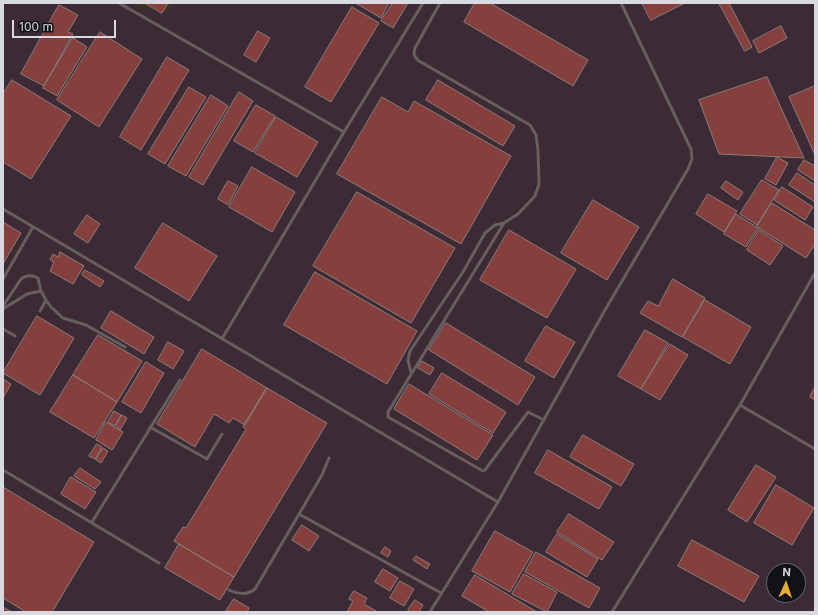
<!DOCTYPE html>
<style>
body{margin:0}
#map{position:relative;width:818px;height:615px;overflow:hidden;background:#272934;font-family:Inter,sans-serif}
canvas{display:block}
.frame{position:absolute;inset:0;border:4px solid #d9dae1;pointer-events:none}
.north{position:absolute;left:766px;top:563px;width:40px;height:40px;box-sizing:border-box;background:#111217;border:1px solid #616268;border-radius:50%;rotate:3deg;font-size:11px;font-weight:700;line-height:16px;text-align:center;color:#d9dae1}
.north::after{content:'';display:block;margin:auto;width:14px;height:18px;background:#e8ab37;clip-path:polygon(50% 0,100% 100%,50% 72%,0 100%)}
.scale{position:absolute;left:12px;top:20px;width:104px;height:18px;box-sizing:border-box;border:2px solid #d9dae1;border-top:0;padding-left:5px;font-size:12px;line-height:14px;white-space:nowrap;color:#d9dae1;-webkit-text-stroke:3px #111217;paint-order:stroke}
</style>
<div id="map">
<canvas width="818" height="615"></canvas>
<div class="frame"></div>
<div class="north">N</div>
<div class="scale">100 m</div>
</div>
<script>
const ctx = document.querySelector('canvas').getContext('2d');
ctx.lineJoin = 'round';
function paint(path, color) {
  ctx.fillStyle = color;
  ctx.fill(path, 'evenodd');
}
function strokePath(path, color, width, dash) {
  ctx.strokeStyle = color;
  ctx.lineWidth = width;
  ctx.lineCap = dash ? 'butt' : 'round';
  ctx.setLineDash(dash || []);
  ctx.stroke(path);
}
paint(new Path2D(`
 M3,3H815V612H3ZM774,571H798V595H774Z`), '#3c2b35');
paint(new Path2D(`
 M129,3H172L166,12Z`), '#37400d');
const building = new Path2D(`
 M145,3H168L162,13Z
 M358,3H389L381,18L357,4Z
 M393,3H408L393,28L381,21Z
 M475,3H490L588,60L573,86L464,22Z
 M642,3H685L651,20Z
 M719,3H729L752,47L745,51Z
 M59,5L78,15L68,32L73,34L44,86L21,74Z
 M352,7L379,23L331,102L305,87Z
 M781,26L787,38L759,53L753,41Z
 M258,31L270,38L256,62L244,55Z
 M100,32L142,59L99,127L57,100Z
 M73,38L87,47L57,96L43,88Z
 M167,57L189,70L141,150L120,137Z
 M767,77L804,158L719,154L699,100Z
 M12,80L71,116L31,179L3,162V94Z
 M438,80L515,126L503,146L426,100Z
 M815,86V155L789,97Z
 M189,87L206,97L165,164L148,154Z
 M239,92L253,101L203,185L189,177Z
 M211,95L228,106L186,176L168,166Z
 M382,97L408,112L414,101L511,156L461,244L337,174Z
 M256,105L275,116L253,152L234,141Z
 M276,117L318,142L297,177L255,153Z
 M777,157L788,163L776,185L765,179Z
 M804,160L815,166V181L798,170Z
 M252,167L295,192L272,232L229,207Z
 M797,173L815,185V202L789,185Z
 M762,180L779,190L757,225L740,214Z
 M228,181L238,186L228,205L218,199Z
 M726,181L743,192L738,200L721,188Z
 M782,187L813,207L805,220L774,200Z
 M357,192L455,248L411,323L313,266Z
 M708,194L737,211L724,232L696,214Z
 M593,200L639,227L607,280L561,253Z
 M772,203L815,230V244L806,258L757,227Z
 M736,214L758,228L746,247L724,234Z
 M87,215L100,224L88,243L74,234Z
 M3,222L21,233L3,264Z
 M163,223L217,256L189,301L135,268Z
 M509,230L576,269L547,318L480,280Z
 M759,230L783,246L770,265L747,250Z
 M60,252L84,266L73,284L50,271L54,262L50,260L53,254L58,257Z
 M85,270L104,281L100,287L82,275Z
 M315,272L417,331L387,384L284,325Z
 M673,279L705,298L682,337L640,313L648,301L658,306Z
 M705,300L751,327L730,364L683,337Z
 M111,311L154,337L144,354L101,328Z
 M37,316L74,338L40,395L3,373Z
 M446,323L535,377L518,405L429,350Z
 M546,326L575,342L554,378L525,361Z
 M645,330L668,343L641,389L618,376Z
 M98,335L142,361L117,402L73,375Z
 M168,342L184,351L173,369L158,360Z
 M670,344L688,355L660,400L641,389Z
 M202,349L267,388L245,425L233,418L229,423L214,414L195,447L157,424Z
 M422,361L434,368L430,375L418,368Z
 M146,362L164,373L141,413L122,402Z
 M442,373L506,412L493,433L429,394Z
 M73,375L117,402L94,438L50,412Z
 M3,379L11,384L3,398Z
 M409,384L493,435L477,460L394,409Z
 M815,387V400L810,397Z
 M267,388L327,423L234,577L174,541L183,527L186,528L246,429L243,427Z
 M114,411L121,415L115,426L108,422Z
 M122,415L127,418L120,430L116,426Z
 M106,422L123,432L112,450L96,440Z
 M583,435L634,464L621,486L570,457Z
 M97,444L102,447L95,459L89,456Z
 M103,448L108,451L101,463L96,460Z
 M548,450L612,487L599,509L535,473Z
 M756,465L776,477L747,522L728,510Z
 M80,468L101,482L95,489L74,476Z
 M71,477L96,492L85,509L61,494Z
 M776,485L814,508L792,545L754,523Z
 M3,487L94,542L52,612H26L3,598Z
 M569,514L614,542L602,560L557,532Z
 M302,525L319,536L309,551L292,540Z
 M495,531L533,552L510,592L472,571Z
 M557,534L598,559L587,577L546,552Z
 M692,540L759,576L744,602L678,566Z
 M179,544L234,577L220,600L165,568Z
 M385,547L391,551L388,557L381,553Z
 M536,552L600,588L589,608L525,572Z
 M416,556L430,564L427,569L413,560Z
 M383,569L398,578L390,591L375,582Z
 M524,574L557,592L547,612L512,594Z
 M475,575L537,612H489L462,596Z
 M400,581L414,589L404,606L390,598Z
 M354,591L367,598L364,604L378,612H347L353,601L349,599Z
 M234,599L249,608L247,612L226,611Z
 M415,600L423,605L419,612H410L408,610Z
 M3,607L12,612H3Z`);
paint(building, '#85403e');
strokePath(building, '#8c7c7b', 1);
strokePath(new Path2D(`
 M119,3L344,132
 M3,209L498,502
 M504,223L388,412V417L483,471L485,470L528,412L544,420
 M3,279L33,227
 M3,306L21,279C26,275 32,275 38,278L41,291L46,300L51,307L63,318L86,325L125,347
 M3,309L27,294L41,291
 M40,311L46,300
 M3,329L15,336
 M222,339L344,132L423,3
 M411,373L408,360L410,351L463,272L485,233L495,225L504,223L518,214L535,196L539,184L538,151L536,135L530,125L419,61C414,57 413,54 415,48L440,3
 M740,405L815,449
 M150,427L207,459L222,434
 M3,470L159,563
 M299,514L441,593
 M92,522L180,380
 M229,590C238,594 247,596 255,589L322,475L329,458
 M430,612L498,502L605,310L688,169L692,159L691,149L621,3
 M612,612L740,405L815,273`), '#665f5d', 3);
</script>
